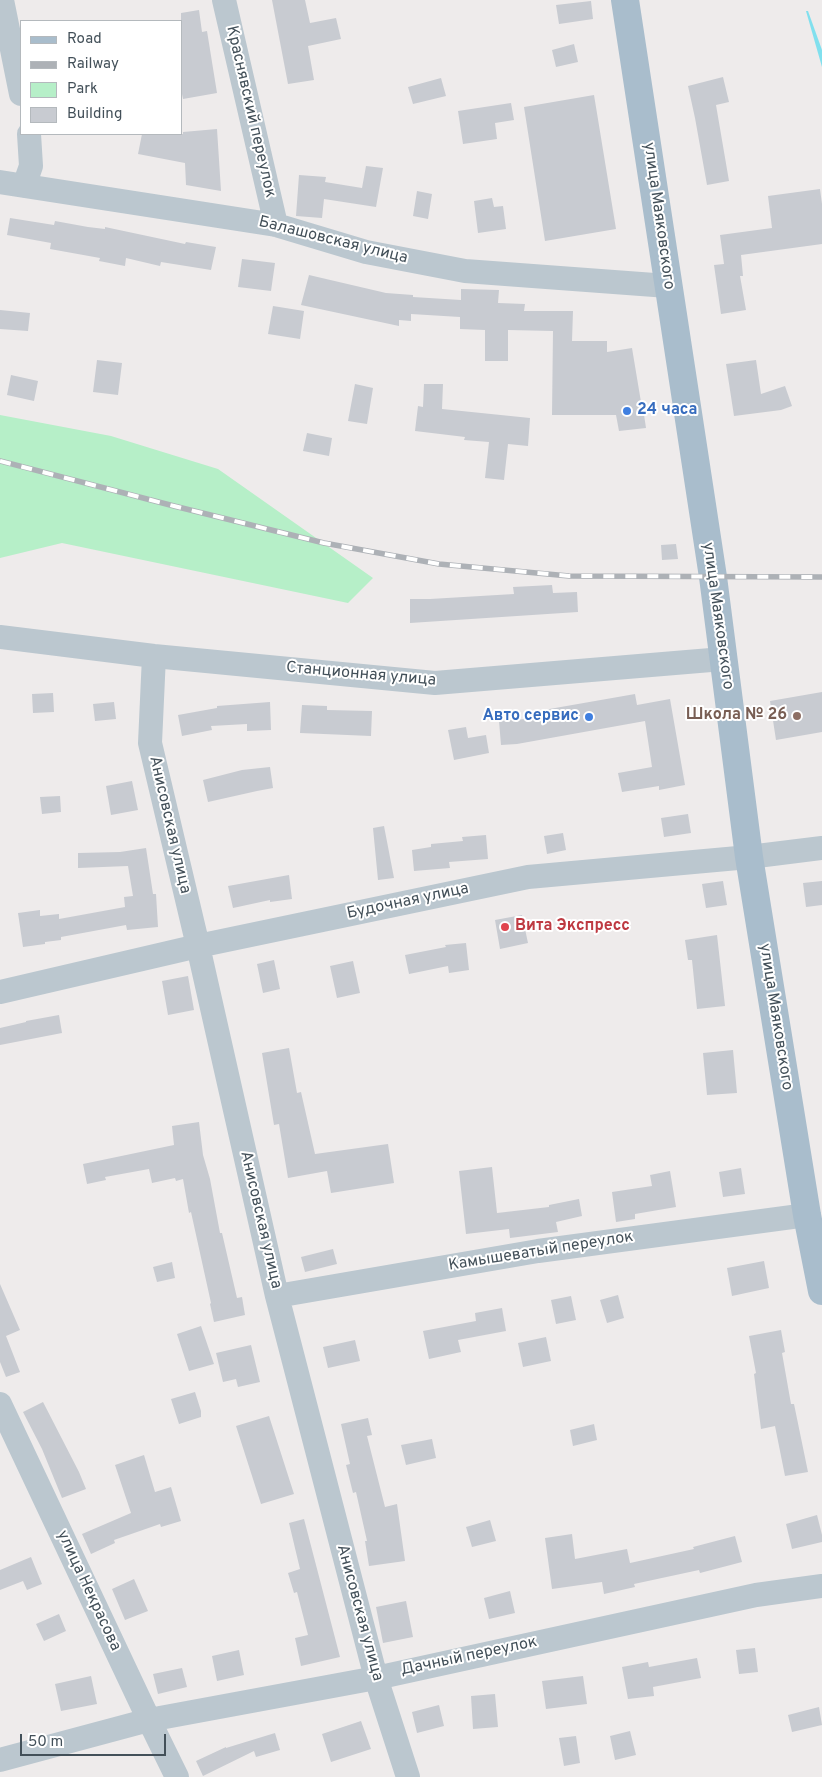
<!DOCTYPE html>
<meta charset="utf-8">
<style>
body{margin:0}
#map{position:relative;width:822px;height:1777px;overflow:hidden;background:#eeebeb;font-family:Overpass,sans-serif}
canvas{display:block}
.legend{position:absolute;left:20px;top:20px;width:162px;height:115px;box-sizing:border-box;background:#fff;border:1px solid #b4b9bd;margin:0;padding:6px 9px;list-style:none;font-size:15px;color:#435059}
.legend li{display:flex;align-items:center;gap:10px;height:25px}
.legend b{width:25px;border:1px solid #b4b9bd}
.scale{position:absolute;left:20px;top:1734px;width:146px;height:22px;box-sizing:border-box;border:2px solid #435059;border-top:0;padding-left:6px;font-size:15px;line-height:18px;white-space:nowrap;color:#435059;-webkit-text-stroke:4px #fff;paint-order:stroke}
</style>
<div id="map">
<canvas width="822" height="1777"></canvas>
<ul class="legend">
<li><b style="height:6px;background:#a9bdcc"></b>Road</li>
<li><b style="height:6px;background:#adb1b6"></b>Railway</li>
<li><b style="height:14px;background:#b6efc8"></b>Park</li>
<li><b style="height:14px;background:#c8cbd1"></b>Building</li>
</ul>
<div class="scale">50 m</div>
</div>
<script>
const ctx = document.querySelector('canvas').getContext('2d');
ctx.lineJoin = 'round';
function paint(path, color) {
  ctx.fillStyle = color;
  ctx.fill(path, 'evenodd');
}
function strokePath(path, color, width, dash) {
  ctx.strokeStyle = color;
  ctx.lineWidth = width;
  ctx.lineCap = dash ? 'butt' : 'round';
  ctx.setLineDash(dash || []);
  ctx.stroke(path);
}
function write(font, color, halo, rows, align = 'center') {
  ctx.font = font + ' Overpass,sans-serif';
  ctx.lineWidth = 4;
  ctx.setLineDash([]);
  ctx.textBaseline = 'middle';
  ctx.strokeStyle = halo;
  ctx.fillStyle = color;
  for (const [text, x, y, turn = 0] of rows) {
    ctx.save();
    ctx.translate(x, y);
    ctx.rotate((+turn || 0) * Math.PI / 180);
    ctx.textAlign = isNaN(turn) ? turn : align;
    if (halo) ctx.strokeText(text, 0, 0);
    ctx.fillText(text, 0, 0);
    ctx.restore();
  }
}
paint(new Path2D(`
 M0,415L111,436L218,469L373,578L348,603L62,543L0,558Z`), '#b6efc8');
paint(new Path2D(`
 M806,11H808L822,50V67Z`), '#81e0ee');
paint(new Path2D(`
 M272,0H305L310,23L336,18L341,39L308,46L314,80L288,84Z
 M591,1L593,19L559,24L556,5Z
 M199,10L202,32L207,31L217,93L183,99L181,89V13Z
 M574,44L578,62L556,67L552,50Z
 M723,77L729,102L716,105L729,181L707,185L695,118L688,86Z
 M441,78L446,96L413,104L408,87Z
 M594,95L616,229L545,241L524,107Z
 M511,103L514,120L495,123L497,139L463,144L458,111Z
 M217,129L221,191L186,185L185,163L138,154L142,134H183V132Z
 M366,166L383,168L376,207L324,199L322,218L296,216L299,175L326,177L325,182L362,188Z
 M820,189L822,204V244L741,255L743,276H740L746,310L721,314L714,265L724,264L720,235L772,228L768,196Z
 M417,191L432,194L428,219L413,216Z
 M492,198L494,207L503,206L506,229L478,233L474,201Z
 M10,218L54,225L55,221L88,227L105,229V227L185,244L186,242L216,247L211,270L161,262L160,266L126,258L125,266L99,261L100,258L50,249L51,243L7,235Z
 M242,259L275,263L271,291L238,287Z
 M309,275L386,293L413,295V297L461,300V289L499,290L498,303L525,304L524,311H573L572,341H607V352L632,348L642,408H643L646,428L619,431L616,415H552L553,331L508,330V361H485V330L460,329V317L411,314V321L399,320V326L301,305Z
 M273,306L304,311L300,339L268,334Z
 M0,310L30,313L28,331L0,329Z
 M97,360L122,363L118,395L93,392Z
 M756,360L761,394L785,386L792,406L781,410L734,416L726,364Z
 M11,375L38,381L34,401L7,395Z
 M355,384L373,388L367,424L348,421Z
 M424,384H443L442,409L530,418L528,446L508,444L504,480L485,478L489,442L464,440L465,437L415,431L418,406L423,407Z
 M307,433L332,438L329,456L303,451Z
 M676,544L678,559L662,560L661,545Z
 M552,585L553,593L577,592L578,612L410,623V599H430L514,594L513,587Z
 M822,692V732L776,740L770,701Z
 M53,693L54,712L33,713L32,694Z
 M635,694L637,705L670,699L685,785L659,790V786L622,792L618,773L652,767L645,721L517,744L501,745L499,721L539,718L538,711Z
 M114,702L116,719L95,721L93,704Z
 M270,702L271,730L247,731V724L211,726L212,730L182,736L178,715L217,708V706Z
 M302,705L327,706V710L372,711L371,736L300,733Z
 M466,727L468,738L486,735L489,753L454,760L448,730Z
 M270,767L273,788L257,791L208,802L203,780L242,770Z
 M132,781L138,810L111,815L106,786Z
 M60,796L61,812L42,814L40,797Z
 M688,814L691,833L664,837L661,818Z
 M384,826L394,878L378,880L373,828Z
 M563,833L566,850L547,854L544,836Z
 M486,835L488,859L449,862L450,868L414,871L412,850L431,847V844L463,841L462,837Z
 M146,848L153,894H156L158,927L127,930L126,925L61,937V940L45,942V944L23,947L18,913L40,910V916L59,914V919L125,907L124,897L133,896L128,866L78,868V853L120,852Z
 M289,875L292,899L270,902V900L233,908L228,886Z
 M723,881L727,905L706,908L702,884Z
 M822,881V905L806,907L803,883Z
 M522,915L528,943L500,949L495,920Z
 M717,935L725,1006L697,1009L692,960H688L685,940Z
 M466,943L469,970L449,973L448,966L409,974L405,955L446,947L445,945Z
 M274,960L280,989L263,993L257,964Z
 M353,961L360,993L337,998L330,966Z
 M188,976L194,1010L168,1015L162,981Z
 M59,1015L62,1033L0,1045V1028L26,1022V1021Z
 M289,1048L297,1093L301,1092L315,1154L388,1144L394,1183L331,1193L327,1171L288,1178L279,1124L274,1125L262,1053Z
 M733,1050L737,1093L707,1095L703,1053Z
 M199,1122L203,1155L210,1179L220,1233H222L237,1298L242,1297L245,1315L214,1322L210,1304L211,1303L191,1212L189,1213L183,1179L176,1181L175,1178L152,1183L149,1169L105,1177L106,1180L87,1184L83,1164L174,1145L172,1126Z
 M492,1167L497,1213L549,1207V1205L579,1199L582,1216L556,1222L558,1232L510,1238L509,1229L466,1234L459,1171Z
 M741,1168L745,1194L723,1197L719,1172Z
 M670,1171L676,1207L635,1214V1219L616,1222L612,1192L652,1186L650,1175Z
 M333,1249L337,1264L305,1272L301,1257Z
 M764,1261L769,1288L732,1296L727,1268Z
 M172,1262L175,1278L157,1282L153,1267Z
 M0,1284L20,1330L6,1336L20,1372L6,1377L0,1362Z
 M618,1295L624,1318L607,1323L600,1300Z
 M571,1296L576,1320L556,1324L551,1300Z
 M502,1308L506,1331L458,1340L461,1352L429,1359L423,1331L476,1321L475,1313Z
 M201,1326L214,1364L189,1371L177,1334Z
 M781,1330L785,1352L782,1353L791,1404H794L808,1472L785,1476L775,1426L761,1429L754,1374L756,1373L749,1336Z
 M546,1337L551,1361L523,1367L518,1343Z
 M355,1340L360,1361L328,1368L323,1347Z
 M251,1345L260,1382L238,1387L236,1379L223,1382L216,1353Z
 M195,1392L201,1411V1417L179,1424L171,1399Z
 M43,1402L79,1472L86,1489L62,1498L42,1449L23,1412Z
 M269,1416L294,1494L261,1504L236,1426Z
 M368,1418L372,1435L367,1436L385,1507L397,1504L405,1561L369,1566L365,1541H367L356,1492L353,1493L346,1465L350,1464L341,1424Z
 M594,1424L597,1440L573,1446L570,1430Z
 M432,1439L436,1458L406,1465L401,1445Z
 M144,1455L155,1492L171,1487L181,1521L161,1527L160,1524L114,1540L115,1543L91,1554L82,1534L131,1513L115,1465Z
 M817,1515L822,1535V1542L792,1549L786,1524Z
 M304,1519L340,1657L301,1666L295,1638L308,1635L297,1592L294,1593L288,1573L300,1569L289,1523Z
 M490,1520L496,1541L472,1547L466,1527Z
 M572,1534L575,1559L627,1549L630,1563L694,1549L693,1547L735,1536L742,1562L700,1573L699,1570L634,1584L635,1587L604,1594L602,1582L552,1589L545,1538Z
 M31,1557L42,1584L27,1590L23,1581L0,1590V1570Z
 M134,1579L148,1611L125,1620L112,1589Z
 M510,1591L515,1613L489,1619L484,1598Z
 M406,1601L413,1637L383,1643L376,1607Z
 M59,1614L66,1631L44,1641L36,1624Z
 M755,1648L758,1672L739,1674L736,1650Z
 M239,1650L244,1675L217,1681L212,1656Z
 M697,1658L701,1678L653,1687L654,1696L628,1699L622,1667L648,1662L649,1667Z
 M182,1668L187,1687L158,1694L153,1674Z
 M91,1676L97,1704L61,1711L55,1684Z
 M583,1676L587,1704L546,1709L542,1681Z
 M495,1694L498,1727L473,1729L471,1696Z
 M439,1705L444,1726L417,1733L412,1712Z
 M819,1707L822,1725L792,1732L788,1715Z
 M361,1721L371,1749L331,1762L322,1734Z
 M630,1731L636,1755L615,1760L610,1736Z
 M275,1733L280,1750L256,1757L254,1751L203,1776L196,1761L226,1747V1748Z
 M576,1736L580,1763L564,1766L559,1738Z`), '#c8cbd1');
strokePath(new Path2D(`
 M2,0L21,94
 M224,0L276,225
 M0,182L276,225L366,252L465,271L668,286
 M24,186L31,166L29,134
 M0,637L154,656L435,683L723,659
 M154,656L150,743L198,946L277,1296L376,1678L408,1777
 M0,992L198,946L528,877L749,857L822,848
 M277,1296L538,1251L807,1215
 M0,1404L149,1720L177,1777
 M0,1760L149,1720L376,1678L756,1595L822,1586`), '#bbc7cf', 24);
strokePath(new Path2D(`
 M625,0L713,577L749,857L807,1215L822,1291`), '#a9bdcc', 28);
const rail = new Path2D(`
 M0,461L174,506L324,543L439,564L569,576L822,577`);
strokePath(rail, '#adb1b6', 5.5);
strokePath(rail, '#fff', 4, [11]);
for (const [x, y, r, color] of [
 [627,411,5,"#3f7fe0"],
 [797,716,5,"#8d6e63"],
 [589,717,5,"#3f7fe0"],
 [505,927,5,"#e0444e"]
]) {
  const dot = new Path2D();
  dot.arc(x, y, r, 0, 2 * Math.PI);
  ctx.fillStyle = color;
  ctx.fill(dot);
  strokePath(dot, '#fff', 2);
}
write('16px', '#435059', '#fff', [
 ["Краснявский переулок",250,112,77],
 ["улица Маяковского",658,216,82],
 ["Балашовская улица",333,241,14],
 ["улица Маяковского",717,616,82],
 ["Станционная улица",361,675,5],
 ["Анисовская улица",169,825,77],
 ["Будочная улица",408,902,-12],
 ["улица Маяковского",775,1017,81],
 ["Анисовская улица",260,1220,77],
 ["Камышеватый переулок",541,1252,-9],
 ["улица Некрасова",88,1591,65],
 ["Анисовская улица",359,1613,75],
 ["Дачный переулок",469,1657,-12]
]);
write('bold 16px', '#366cbe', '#fff', [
 ["24 часа",637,411],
 ["Авто сервис",579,717,"right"]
], 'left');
write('bold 16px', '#785e54', '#fff', [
 ["Школа № 26",787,716]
], 'right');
write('bold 16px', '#be3a42', '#fff', [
 ["Вита Экспресс",515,927]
], 'left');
</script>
